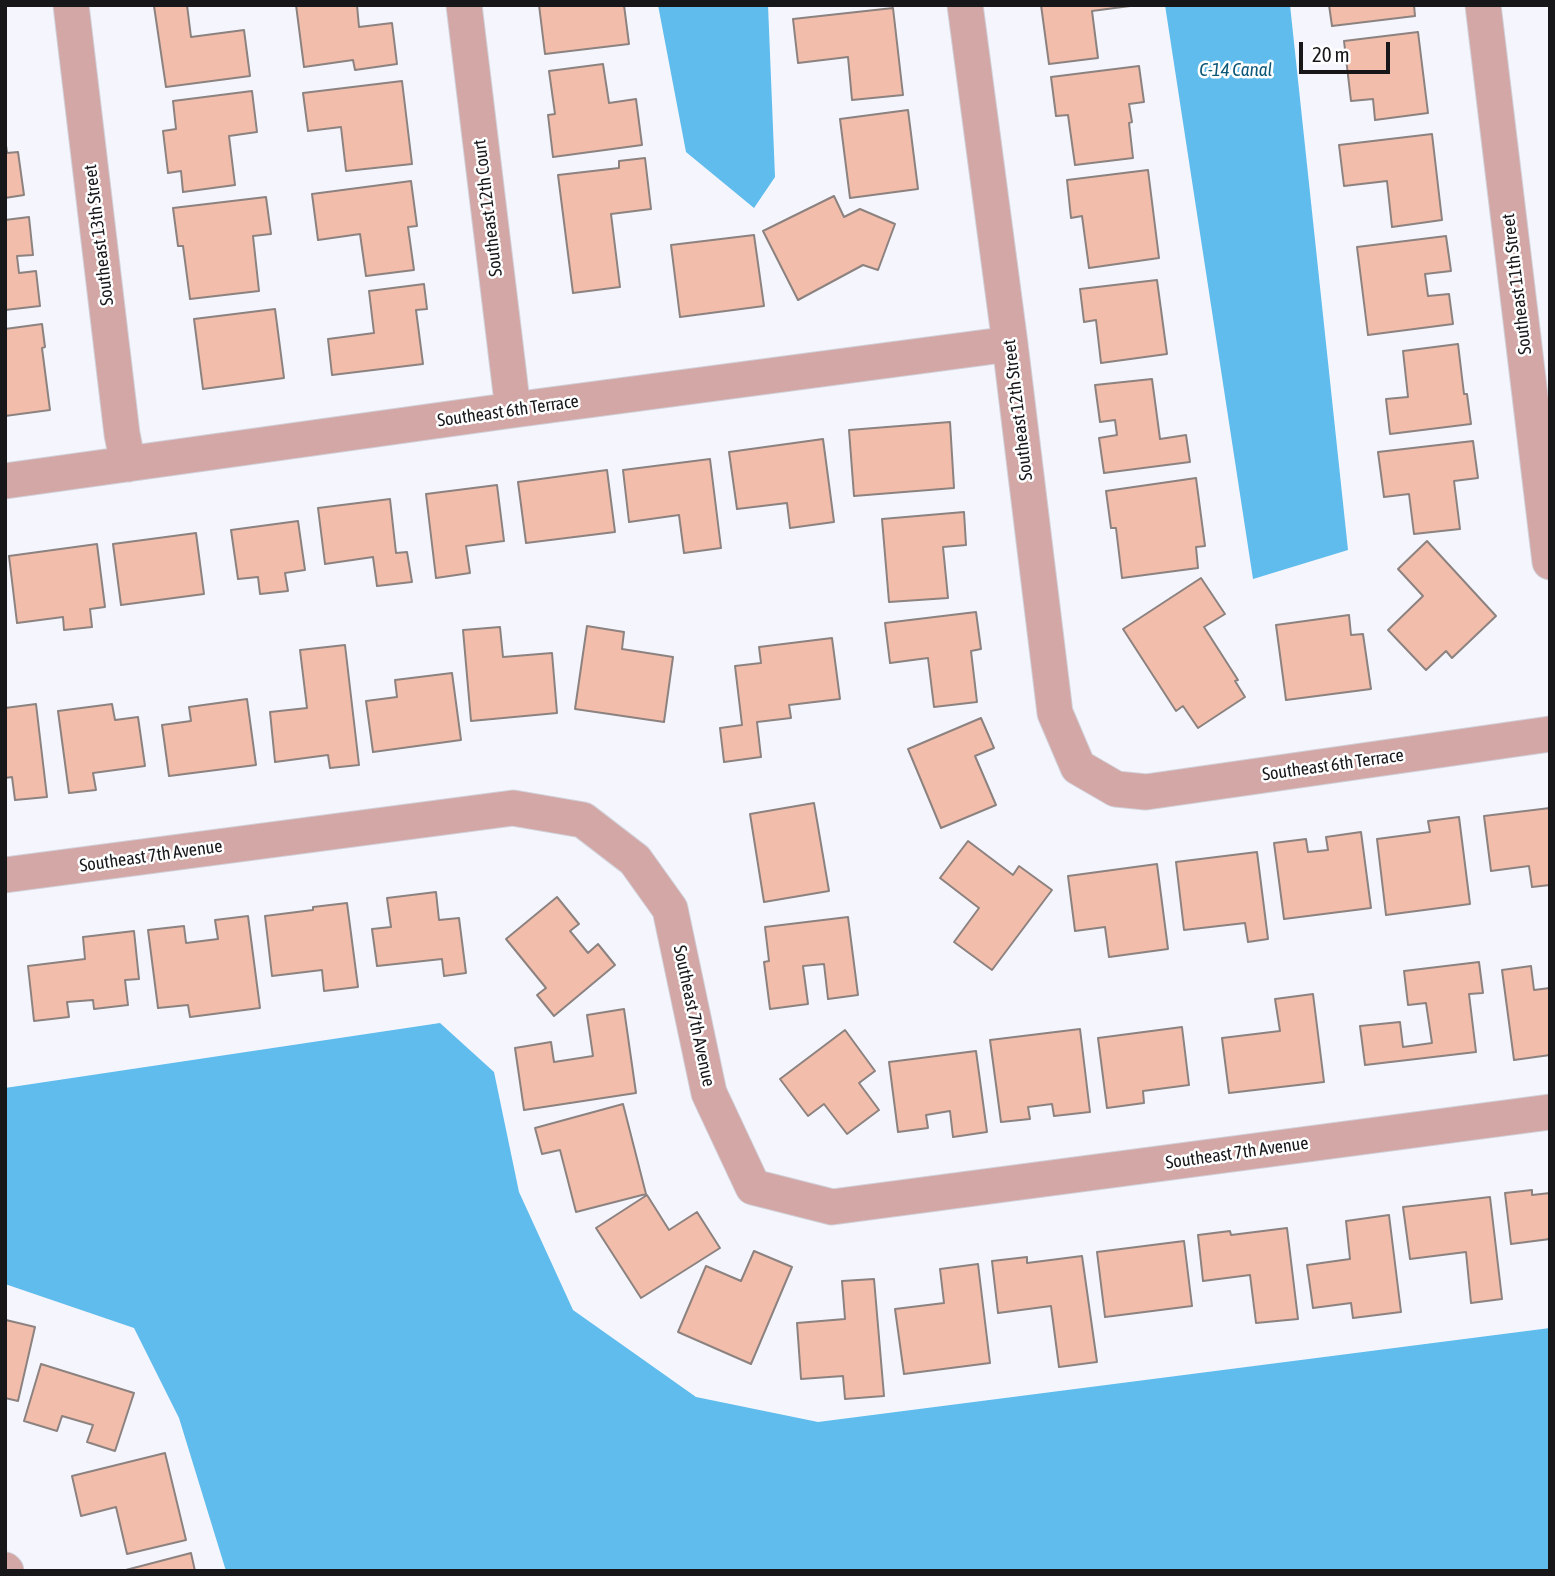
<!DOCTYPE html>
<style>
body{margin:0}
#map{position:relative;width:1555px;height:1576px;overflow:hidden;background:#f5f5fe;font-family:"Asap Condensed",sans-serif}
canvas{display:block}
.frame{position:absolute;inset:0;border:7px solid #17171a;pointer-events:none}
.scale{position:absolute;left:1299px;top:42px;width:91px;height:32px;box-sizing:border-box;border:4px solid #17171a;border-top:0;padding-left:9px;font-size:21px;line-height:24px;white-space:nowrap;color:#17171a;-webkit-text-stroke:5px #fff;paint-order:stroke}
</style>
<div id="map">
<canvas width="1555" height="1576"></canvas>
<div class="frame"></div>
<div class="scale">20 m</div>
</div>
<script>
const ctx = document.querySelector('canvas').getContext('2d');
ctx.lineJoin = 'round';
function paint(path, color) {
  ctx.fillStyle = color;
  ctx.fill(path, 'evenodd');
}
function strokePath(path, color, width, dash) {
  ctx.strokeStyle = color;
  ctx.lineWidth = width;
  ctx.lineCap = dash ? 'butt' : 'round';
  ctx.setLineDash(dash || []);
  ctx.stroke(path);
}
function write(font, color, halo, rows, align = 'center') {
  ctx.font = font + ' "Asap Condensed",sans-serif';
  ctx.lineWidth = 5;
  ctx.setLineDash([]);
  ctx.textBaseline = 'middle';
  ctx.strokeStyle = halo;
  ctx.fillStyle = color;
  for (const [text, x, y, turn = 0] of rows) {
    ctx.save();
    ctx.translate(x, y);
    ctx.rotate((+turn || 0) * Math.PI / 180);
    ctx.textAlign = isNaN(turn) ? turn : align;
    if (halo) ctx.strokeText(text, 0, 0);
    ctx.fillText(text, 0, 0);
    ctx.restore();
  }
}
paint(new Path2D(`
 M658,5H768L775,177L754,208L686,152Z
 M1165,5H1290L1348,550L1253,579Z
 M440,1023L494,1072L519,1192L573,1310L696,1397L818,1422L1550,1328V1571H226L179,1418L134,1328L5,1284V1088Z`), '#5fbcec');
const building = new Path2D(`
 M187,5L191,37L244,30L250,76L166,87L154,6Z
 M296,5H357L359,27L392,23L397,64L355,70L353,60L304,67Z
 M539,5H624L629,44L545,54Z
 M1041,5H1130V6L1092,11L1098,58L1049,64Z
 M1329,5H1414L1415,16L1332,26Z
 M893,8L903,95L852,100L848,57L798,63L793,19Z
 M1418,32L1428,113L1375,120L1373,99L1351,101L1344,41Z
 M603,64L609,103L636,99L642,145L553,157L548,115L555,114L549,71Z
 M1139,66L1144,102L1129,104L1132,122L1129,123L1133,158L1075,165L1068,115L1056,116L1051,77Z
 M402,81L412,164L346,171L341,127L308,131L303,93Z
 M252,91L257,132L229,136L235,185L183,192L181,171L168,173L163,131L176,129L173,101Z
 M908,110L918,189L850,198L840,119Z
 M1432,134L1442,220L1392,227L1387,181L1344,186L1339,145Z
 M5,138L7,153L18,152L24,195L5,198Z
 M645,158L651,209L611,214L620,287L573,293L558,175L619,168V161Z
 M1148,170L1159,258L1089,268L1082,216L1071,218L1067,180Z
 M411,181L417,226L408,227L414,270L366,276L360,234L318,240L312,194Z
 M834,196L844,217L860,209L895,224L878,270L863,265L798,300L763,231Z
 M266,197L271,234L253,236L259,291L190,299L183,246H178L173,208Z
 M29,217L33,255L17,256L19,273L36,271L40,306L5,310V220Z
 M754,235L764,306L680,317L671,245Z
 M1446,236L1451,271L1425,274L1428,296L1449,294L1453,324L1368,335L1357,247Z
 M1157,280L1167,354L1101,363L1096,320L1084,322L1080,289Z
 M424,284L427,309L416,310L423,364L332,375L328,339L374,333L369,291Z
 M275,309L284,378L203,389L194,319Z
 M42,324L45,347L42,348L50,410L5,416V329Z
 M1458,344L1464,394H1467L1471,424L1390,434L1386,399L1408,397L1403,351Z
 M1152,379L1160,439L1186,435L1190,462L1104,473L1099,438L1117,435L1115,420L1100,422L1095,385Z
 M950,422L954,488L854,496L849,430Z
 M823,439L834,522L790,528L787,503L737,509L729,452Z
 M1473,441L1478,478L1454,481L1460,529L1414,534L1409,494L1384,497L1378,452Z
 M710,459L721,548L684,553L679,515L629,522L623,470Z
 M607,470L615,532L526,543L518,482Z
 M1196,478L1205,546L1196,547L1198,568L1122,578L1116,528H1111L1106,491Z
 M497,485L504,541L466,546L470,573L436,578L426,494Z
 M390,499L396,553L407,552L412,582L377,586L373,557L325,564L318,508Z
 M964,512L966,545L943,547L948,598L889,602L882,519Z
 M298,521L305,570L285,573L288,591L260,594L258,577L238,579L231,530Z
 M196,533L204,594L121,605L113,544Z
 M1427,541L1496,616L1452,658L1446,651L1426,670L1388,630L1423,596L1398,569Z
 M97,544L105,607L90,609L92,627L64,630L63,617L17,623L9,556Z
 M1201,578L1225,614L1204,627L1238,680L1235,681L1245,697L1198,728L1183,706L1176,711L1123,629Z
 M976,612L981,649L971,651L977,702L934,707L928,658L890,663L885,623Z
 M1349,615L1351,635L1363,634L1371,689L1286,700L1276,625Z
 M587,626L624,632L622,649L673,657L664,722L575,709Z
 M500,627L503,657L552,653L557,713L471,721L463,630Z
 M832,638L840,699L789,705L791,718L757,722L761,757L724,762L720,728L742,725L735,666L761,663L759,647Z
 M345,645L359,765L330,768L328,755L275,762L270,712L307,708L300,650Z
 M452,673L461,740L373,752L366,701L397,697L395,680Z
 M247,699L256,765L169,776L162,725L191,721L189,707Z
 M36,704L47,797L15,800L12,777L5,778V708Z
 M112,704L115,720L138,717L145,766L93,773L96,790L69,793L58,711Z
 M981,718L994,748L975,756L996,805L941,828L908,749Z
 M814,803L829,891L764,902L750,814Z
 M1550,808V885L1532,887L1529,866L1491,871L1484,816Z
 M1459,817L1470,904L1386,915L1377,839L1430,832L1428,821Z
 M1361,832L1371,908L1284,919L1274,843L1306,839L1308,852L1328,850L1326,837Z
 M968,841L1013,875L1019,866L1052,890L992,970L954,942L979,908L940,878Z
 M1257,852L1268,939L1248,942L1245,923L1184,930L1176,862Z
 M1157,864L1168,949L1109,957L1105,927L1075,931L1068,876Z
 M436,892L439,920L459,918L466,973L444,976L442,959L377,966L372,929L391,927L387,898Z
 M557,897L579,924L570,931L588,953L598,944L615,965L554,1016L537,995L546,988L506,939Z
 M347,903L358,987L324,991L322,970L272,976L265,916L313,910V907Z
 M248,916L260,1008L190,1017L188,1005L158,1008L148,930L184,926L186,943L218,939L215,920Z
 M848,917L858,995L828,999L824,964L803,966L808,1004L770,1009L764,962L769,961L765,927Z
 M134,931L139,979L125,980L128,1005L94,1009L93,1000L67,1002L69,1017L34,1021L28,966L85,959L83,937Z
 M1479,962L1483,993L1469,994L1476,1052L1365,1065L1360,1026L1400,1022L1403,1047L1432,1043L1426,1003L1408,1005L1404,971Z
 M1531,966L1534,990L1550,988V1055L1514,1060L1502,970Z
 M1313,994L1324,1082L1229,1093L1222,1038L1280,1031L1275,999Z
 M624,1009L636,1093L524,1110L515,1048L551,1042L554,1062L593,1056L587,1015Z
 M1182,1027L1189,1085L1143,1091L1144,1103L1107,1108L1098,1038Z
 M1080,1029L1090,1112L1054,1116L1052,1104L1028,1107L1030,1119L1001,1122L990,1040Z
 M845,1030L875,1071L859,1083L879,1110L847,1134L824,1104L808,1116L780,1079Z
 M976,1051L987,1132L953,1137L950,1111L926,1115L928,1128L898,1132L889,1062Z
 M623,1104L646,1194L576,1212L560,1150L542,1154L535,1128Z
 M1532,1190V1195L1550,1193V1239L1511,1244L1505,1193Z
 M647,1195L669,1230L697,1212L720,1248L641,1298L596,1228Z
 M1490,1197L1502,1299L1471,1303L1466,1252L1410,1259L1403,1207Z
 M1389,1215L1401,1312L1353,1318L1351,1303L1313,1308L1307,1265L1350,1259L1346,1221Z
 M1287,1228L1298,1319L1256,1323L1250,1275L1203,1281L1198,1235L1230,1231L1231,1235Z
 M1184,1241L1192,1306L1105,1317L1097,1252Z
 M754,1251L792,1267L751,1364L678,1332L706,1266L741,1281Z
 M1082,1256L1097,1362L1059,1367L1051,1306L998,1313L992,1261L1027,1257V1263Z
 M978,1264L990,1363L904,1374L895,1309L944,1303L940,1269Z
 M874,1279L884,1396L845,1399L843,1376L801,1379L797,1323L845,1319L842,1281Z
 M6,1320L35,1327L18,1401L5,1398Z
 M41,1364L134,1393L115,1451L87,1442L93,1425L62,1416L57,1431L24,1421Z
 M165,1453L186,1540L127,1554L116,1507L81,1516L72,1476Z
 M191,1553L195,1571H122Z`);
paint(building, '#f3bdac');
strokePath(building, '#8c827f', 2);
const minor = new Path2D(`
 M71,5L122,434L128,464
 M464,5L513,410
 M965,5L1010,344L1055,713L1078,767L1116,789L1146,792L1550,734
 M1483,5L1550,562
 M5,481L513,410L1010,344
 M5,875L513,808L583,820L635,860L670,909L709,1093L753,1187L832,1207L1550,1112
 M5,1570L6,1571`);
strokePath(minor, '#d1d1da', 37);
strokePath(minor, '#d2a7a6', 35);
write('18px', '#17171a', '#fff', [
 ["Southeast 12th Court",488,208,-97],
 ["Southeast 13th Street",99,235,-97],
 ["Southeast 11th Street",1517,284,-97],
 ["Southeast 12th Street",1018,410,-97],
 ["Southeast 6th Terrace",508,411,-8],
 ["Southeast 6th Terrace",1333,765,-8],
 ["Southeast 7th Avenue",151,856,-8],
 ["Southeast 7th Avenue",694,1016,78],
 ["Southeast 7th Avenue",1237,1153,-8]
]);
write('italic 19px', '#0b5777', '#fff', [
 ["C-14 Canal",1236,70]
]);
</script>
